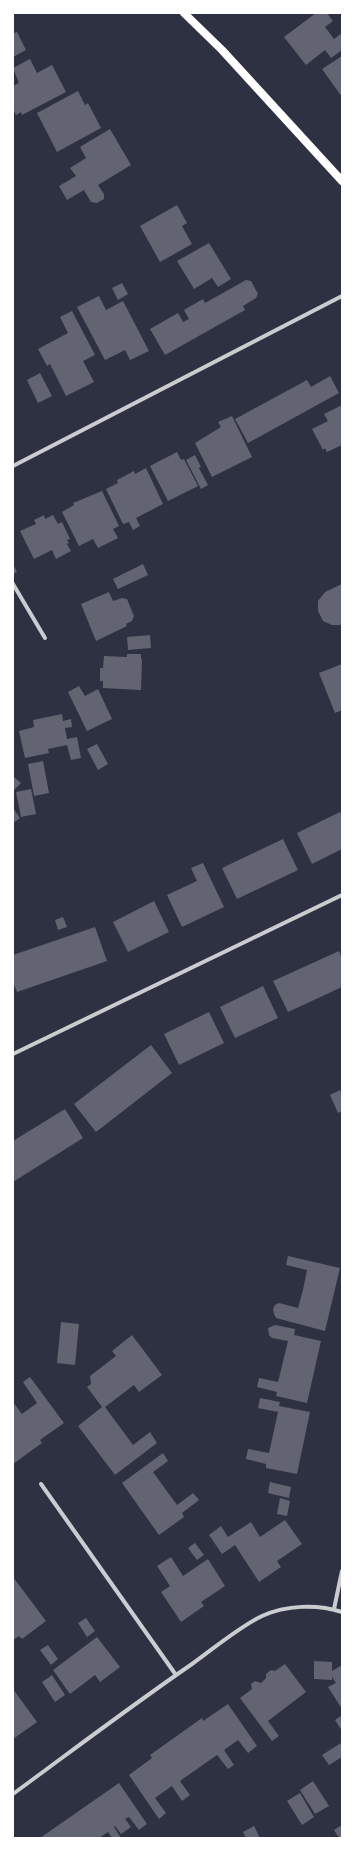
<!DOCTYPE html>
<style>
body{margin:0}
#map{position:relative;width:355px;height:1851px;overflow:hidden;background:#2d3142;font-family:Cabin,sans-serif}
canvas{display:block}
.frame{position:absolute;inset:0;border:14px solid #fff;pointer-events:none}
</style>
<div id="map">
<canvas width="355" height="1851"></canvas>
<div class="frame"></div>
</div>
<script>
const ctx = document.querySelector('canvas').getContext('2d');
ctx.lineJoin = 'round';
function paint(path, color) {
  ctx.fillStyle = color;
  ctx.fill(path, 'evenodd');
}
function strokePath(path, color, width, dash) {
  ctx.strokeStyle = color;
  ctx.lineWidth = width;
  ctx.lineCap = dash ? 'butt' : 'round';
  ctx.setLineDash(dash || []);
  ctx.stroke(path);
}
paint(new Path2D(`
 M316,13H327L333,21L325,27L334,39L342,33V50L331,58L325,50L306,65L284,37Z
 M13,31L14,33L17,32L26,50L13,57Z
 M342,56V97L322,69Z
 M30,59L37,73L52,65L66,92L22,115L21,112L16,115L13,109V86L19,83L13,68Z
 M78,91L85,105L88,103L101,128L57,152L37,113Z
 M110,129L131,165L98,185L104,194V199L97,203L91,202L84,190L67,200L59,186L76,176L70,168L86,158L80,147Z
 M177,205L187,223L182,226L192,244L160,262L140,226Z
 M209,243L231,279L218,287L212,278L194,289L177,261Z
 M246,280L251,281L258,294L256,298L243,306L245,310L165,355L150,329L178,313L183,322L189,319L184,310L203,299L205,303Z
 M122,283L128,294L118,300L112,288Z
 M99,296L106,310L123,301L149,351L130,360L125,350L105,360L77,307Z
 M72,311L95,355L83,361L94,382L66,396L50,364L47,366L38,349L68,333L60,317Z
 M40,373L52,396L38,403L27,380Z
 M330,376L339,393L248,443L235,419L307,380L311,387Z
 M342,405V445L327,452L325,448L323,450L312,429L328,421L324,414Z
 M232,416L252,457L212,477L195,443L221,427L218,422Z
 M177,452L181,460L184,459L198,486L168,501L150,466Z
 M195,455L201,467L199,468L208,485L201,489L186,460Z
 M146,468L163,504L136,518L140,526L133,530L129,522L123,524L106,489L118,483L117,480L134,471L135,474Z
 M102,491L119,526L113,529L118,538L98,548L93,539L79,546L62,512L74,505L73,503Z
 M44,515L45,519L53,515L58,524L62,522L70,539L67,540L69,543L67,544L71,551L56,559L52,550L34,559L20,531L36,524L34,520Z
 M13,564L17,572L13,574Z
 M143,564L148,575L118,589L113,579Z
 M342,584V625H332L323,621L318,611V601L325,592Z
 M109,592L113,601L122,598L127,599L134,616L132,621L126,624L127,626L96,641L81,604Z
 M150,635L151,648L128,650L127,637Z
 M127,654H141V659H142L141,690L103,688V681H100V668H103L104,656L127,657Z
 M342,664V710L335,713L319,673Z
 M79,686L85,696L98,689L112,719L87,731L68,692Z
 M62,714L63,721L71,719L72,727L65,728L67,739L77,737L81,758L71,760L67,745L48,749L49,753L25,758L19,731L34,727L33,720Z
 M97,744L108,764L98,770L87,749Z
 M43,761L49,793L34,796L28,764Z
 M13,776L21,783L13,791Z
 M31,789L36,814L21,817L16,792Z
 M13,808L20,818L13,823Z
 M340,812L342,815V849L312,864L297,833Z
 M283,839L298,870L237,899L222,868Z
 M203,863L224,907L182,927L167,895L197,881L191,868Z
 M154,901L169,932L128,952L113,922Z
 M63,917L67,927L58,930L55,920Z
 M95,927L107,961L17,992L13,982V955Z
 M339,951L342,958V987L288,1012L273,981Z
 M263,986L278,1018L235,1038L220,1007Z
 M209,1012L224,1043L179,1065L164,1034Z
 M151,1045L172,1073L96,1132L74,1104Z
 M340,1090L342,1096V1111L338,1113L330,1095Z
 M65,1109L83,1138L13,1182V1141Z
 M288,1256L340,1268L325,1331L276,1318L274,1314L273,1309L275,1305L279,1303L298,1308L303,1290L307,1270L286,1265Z
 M61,1322L79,1324L75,1365L57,1363Z
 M275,1325L295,1329L294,1335L321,1341L307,1403L276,1396L277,1392L257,1387L259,1378L278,1382L288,1341L272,1338L269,1335L268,1328Z
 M132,1335L162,1375L139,1392L134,1385L105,1407L133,1445L150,1432L157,1443L115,1475L78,1426L102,1407L87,1387L91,1384L90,1376L116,1356L112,1351Z
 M30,1377L64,1423L40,1440L42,1443L13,1464V1402L22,1414L37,1403L23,1382Z
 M260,1398L280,1402L279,1406L310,1412L297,1474L266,1468V1464L246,1459L248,1449L269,1453L278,1412L258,1408Z
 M163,1453L168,1461L153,1472L177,1505L193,1493L199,1500L182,1513L184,1517L159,1535L122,1483Z
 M270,1482L291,1487L289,1498L268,1493Z
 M280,1498L290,1501L287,1516L277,1514Z
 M285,1520L302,1544L277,1561L281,1567L259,1582L235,1545L222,1554L209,1535L221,1526L228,1537L251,1522L260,1537Z
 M195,1543L204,1555L197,1560L188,1548Z
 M171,1557L183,1576L208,1559L225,1586L201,1602L204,1606L181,1622L161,1592L170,1586L157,1566Z
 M13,1577L46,1621L22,1639L19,1636L13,1640Z
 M86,1618L95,1631L87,1637L78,1623Z
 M97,1637L120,1667L100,1682L95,1675L70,1694L53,1670Z
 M48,1645L58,1659L51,1665L40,1650Z
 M314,1661L332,1662V1671L342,1665V1709L328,1687L336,1683L332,1677V1680L314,1679Z
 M285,1664L306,1692L268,1721L279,1736L272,1741L240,1698L252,1689L251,1684L255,1681L261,1683L266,1678V1674L271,1670L275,1671Z
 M52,1675L65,1695L55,1702L42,1682Z
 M13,1689L37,1722L13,1739Z
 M228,1704L257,1746L248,1753L238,1740L224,1750L234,1765L228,1769L217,1755L180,1781L190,1795L182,1801L172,1786L155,1798L166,1813L159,1819L129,1775L152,1758L150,1755L202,1718L203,1721Z
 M342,1715V1731L335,1720Z
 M341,1743L342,1757L329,1765L322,1755Z
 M313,1781L329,1806L315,1814L300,1790Z
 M119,1783L147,1824L139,1830L129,1817L125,1819L131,1827L121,1834L115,1826L114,1827L121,1838H112L108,1832L99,1838H40Z
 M300,1793L314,1817L302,1825L287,1801Z
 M342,1825V1838H339L334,1830Z
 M254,1826L260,1838H246L243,1832Z`), '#626471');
strokePath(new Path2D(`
 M13,466L342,296
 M13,584L45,638
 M13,1054L342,895
 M41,1484L176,1675
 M334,1609L342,1571
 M13,1794C73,1750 131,1706 192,1664C213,1649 239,1627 262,1616C286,1605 317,1604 342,1612`), '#caccd0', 4);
strokePath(new Path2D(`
 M184,13L222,50L342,181`), '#fff', 8);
</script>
